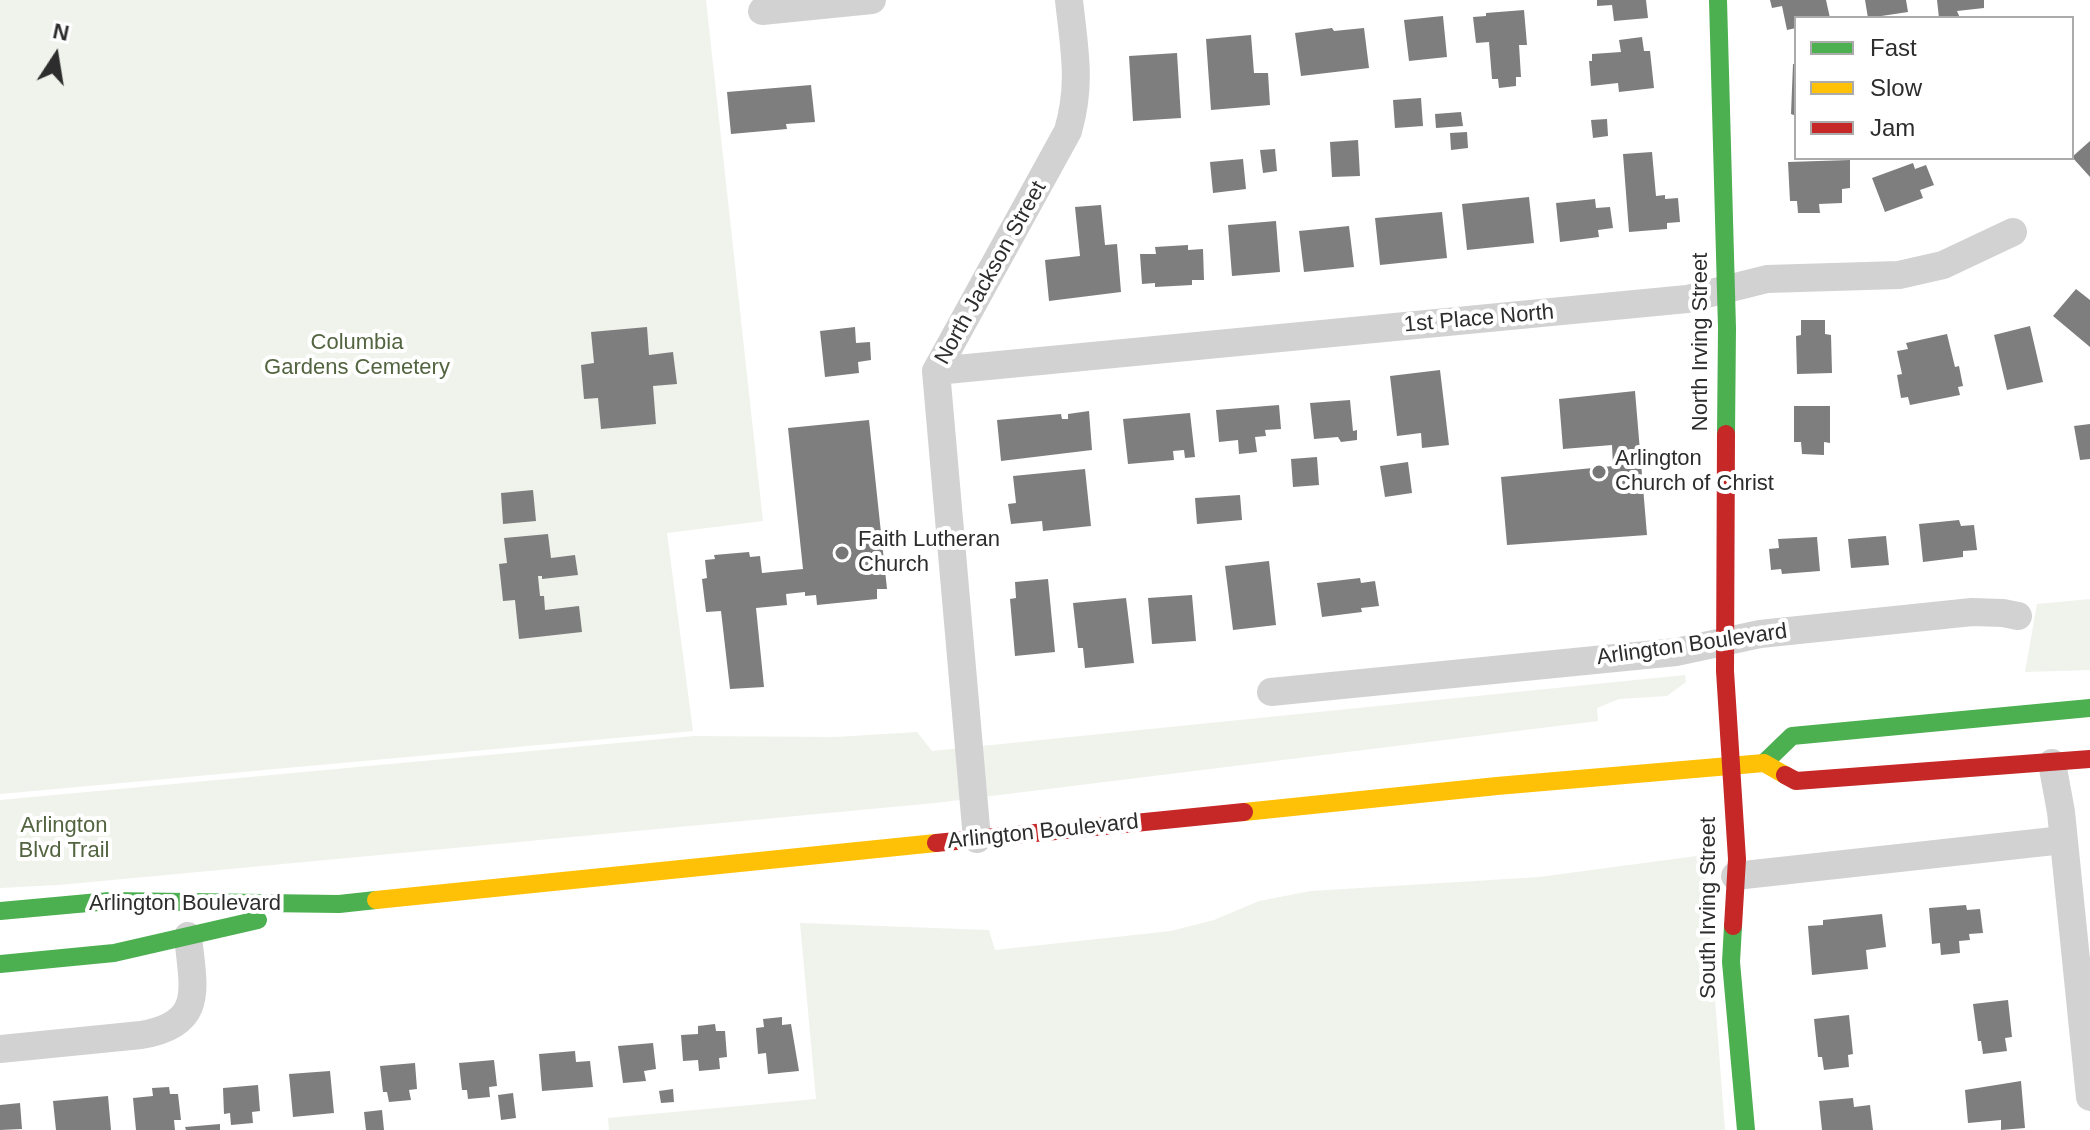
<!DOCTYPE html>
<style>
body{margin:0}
#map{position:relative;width:2090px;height:1130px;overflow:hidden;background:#fff;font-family:Helvetica,sans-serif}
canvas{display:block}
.legend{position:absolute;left:1794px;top:16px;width:280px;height:144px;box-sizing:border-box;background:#fff;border:2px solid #ababab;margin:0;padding:10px 14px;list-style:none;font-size:24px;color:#2d2d2d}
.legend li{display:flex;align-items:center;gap:16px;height:40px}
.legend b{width:40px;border:2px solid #ababab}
.north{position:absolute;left:16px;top:16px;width:80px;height:80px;-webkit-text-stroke:6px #fff;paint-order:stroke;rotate:12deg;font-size:22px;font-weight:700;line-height:32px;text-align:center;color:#2d2d2d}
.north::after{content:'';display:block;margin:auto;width:28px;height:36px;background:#2d2d2d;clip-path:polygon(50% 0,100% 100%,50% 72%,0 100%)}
</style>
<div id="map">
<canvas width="2090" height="1130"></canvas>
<ul class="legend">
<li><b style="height:10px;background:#4caf50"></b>Fast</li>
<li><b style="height:10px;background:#ffc107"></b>Slow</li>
<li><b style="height:10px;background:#c62828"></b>Jam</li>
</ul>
<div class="north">N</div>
</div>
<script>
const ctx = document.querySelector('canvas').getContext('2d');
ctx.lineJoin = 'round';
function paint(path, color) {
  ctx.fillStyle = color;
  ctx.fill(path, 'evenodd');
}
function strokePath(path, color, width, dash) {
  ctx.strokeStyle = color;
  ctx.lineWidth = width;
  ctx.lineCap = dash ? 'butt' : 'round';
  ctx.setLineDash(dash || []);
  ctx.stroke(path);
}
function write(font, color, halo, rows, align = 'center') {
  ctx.font = font + ' Helvetica,sans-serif';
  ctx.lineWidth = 8;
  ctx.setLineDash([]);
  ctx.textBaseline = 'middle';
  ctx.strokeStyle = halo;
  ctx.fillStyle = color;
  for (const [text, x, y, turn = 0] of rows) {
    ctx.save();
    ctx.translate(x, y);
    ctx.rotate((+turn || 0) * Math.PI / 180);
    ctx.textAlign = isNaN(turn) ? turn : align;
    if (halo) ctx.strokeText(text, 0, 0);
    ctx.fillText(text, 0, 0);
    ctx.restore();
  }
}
paint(new Path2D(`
 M0,0H706L763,521L667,533L693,731L0,794Z
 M2090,599V670L2025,672L2037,604Z
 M1685,675L1686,682L1667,696L1619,699L1597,708L1598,721L935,803L59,885L0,888V800L694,736L835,737L917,732L932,751Z
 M1704,855L1725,1130H609L608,1118L816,1099L800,923L989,930L995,950L1171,931L1214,920L1259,901L1311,891L1539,877Z`), '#f0f3ec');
paint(new Path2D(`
 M1597,0H1646L1648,18L1614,21L1612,5L1597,6Z
 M1770,0H1826L1830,18H1796V28L1787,30L1782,6L1772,8Z
 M1865,0H1906L1908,12L1868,18Z
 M1937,0H1984V8L1957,11L1960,18H1939Z
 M1524,10L1527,45H1519L1521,77H1516V86L1499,88L1498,79H1492L1489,42L1476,43L1473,17L1486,16V13Z
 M1443,16L1447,57L1409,61L1404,20Z
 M1332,28L1334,31L1364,28L1369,68L1301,76L1295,33Z
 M1251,35L1254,73H1268L1270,105L1211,110L1206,39Z
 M1642,37L1644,51H1650L1654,88L1619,92L1618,83L1591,86L1589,61H1592V54L1621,52L1619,40Z
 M1177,53L1181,118L1133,121L1129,56Z
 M1793,64H1796V116L1791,114Z
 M811,85L815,122L786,124L787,129L731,134L727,92Z
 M1421,98L1423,126L1395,128L1393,100Z
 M1461,112L1463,126L1436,128L1435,114Z
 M1607,119L1608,136L1593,138L1591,120Z
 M1467,132L1468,148L1451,150L1450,133Z
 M1358,140L1360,176L1332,177L1330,142Z
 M2090,141V177L2072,157Z
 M1275,149L1277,171L1263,173L1260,150Z
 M1652,152L1656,196L1665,195V199L1678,198L1680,222L1667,223V229L1629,232L1623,154Z
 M1243,159L1246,189L1213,193L1210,162Z
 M1850,160V188L1842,189V203L1819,204L1820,213H1798L1797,201H1790L1788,162Z
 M1913,163L1915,169L1926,165L1934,185L1920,190L1923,198L1885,212L1872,178Z
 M1529,197L1534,243L1467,250L1462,204Z
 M1595,199L1596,208L1610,207L1613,228L1598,230L1599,237L1560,242L1556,203Z
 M1101,205L1105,245L1117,244L1121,292L1049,301L1045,260L1080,256L1075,207Z
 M1442,212L1447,258L1380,265L1375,218Z
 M1276,221L1280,272L1232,276L1228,225Z
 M1349,226L1354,267L1304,272L1299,231Z
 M1188,245V250L1203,249L1204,280H1192V285L1155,287V283L1142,284L1140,254H1156L1155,247Z
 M2076,289L2090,300V347L2053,316Z
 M1801,320H1825V334L1831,335L1832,373L1797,374L1796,336L1801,335Z
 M2030,326L2043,382L2007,390L1994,335Z
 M647,327L649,355L673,352L677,384L653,386L656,424L601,429L598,398L584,399L581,365L594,363L591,332Z
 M855,327L856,343L870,342L871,360L858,362L859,373L825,377L820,331Z
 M1947,334L1955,367L1959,366L1963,386L1958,387L1960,395L1910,405L1908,397L1901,398L1897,375L1902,374L1897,351L1908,349L1906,343Z
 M1440,370L1449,445L1422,448L1421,433L1397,436L1390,376Z
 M1635,391L1647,535L1507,545L1501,477L1613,466L1612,445L1563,449L1559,399Z
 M1350,400L1353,431L1357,430V440L1341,442L1338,437L1314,439L1310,403Z
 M1279,405L1281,429L1265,430L1266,436L1255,437L1257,452L1239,454L1238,440L1219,442L1216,410Z
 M1794,406H1830V443L1824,442V455L1802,454L1801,442H1794Z
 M1089,411L1092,450L1001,461L997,420L1061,414L1062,419H1068V414Z
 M1190,413L1195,457L1185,458L1184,450L1173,451L1174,460L1128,464L1123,419Z
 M869,420L887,589H877V599L817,605L816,595L805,596V592L786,594L787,605L756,608L764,687L730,689L721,611L706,612L702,579L707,578L705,560L715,559L714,555L749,552L750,557L760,556L762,573L803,569L788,428Z
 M2090,424V459L2080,460L2074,426Z
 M1317,457L1319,485L1293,487L1291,459Z
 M1408,462L1412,493L1385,497L1380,466Z
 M1085,469L1091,526L1043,531L1042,521L1011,524L1008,504L1016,503L1013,476Z
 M533,490L536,521L503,524L501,493Z
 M1240,495L1242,520L1197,524L1195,498Z
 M1959,520L1961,526L1974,525L1977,550L1963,551V557L1923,562L1919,524Z
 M548,534L551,558L575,555L578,575L542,579V576H538L540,596H544L545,610L579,606L582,632L519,639L515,600L503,601L499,564L507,563L504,538Z
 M1886,536L1889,565L1851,568L1848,539Z
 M1817,537L1820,571L1782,574L1781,569L1771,570L1769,549L1779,548L1778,539Z
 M1269,561L1276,625L1233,630L1225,566Z
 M1360,578L1361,583L1375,581L1379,606L1361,608L1362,612L1322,617L1317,583Z
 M1048,579L1055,652L1015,656L1010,599L1016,598L1015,582Z
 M1192,595L1196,641L1152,644L1148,598Z
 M1126,598L1134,663L1085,668L1083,648H1078L1073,603Z
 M1966,905L1967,910L1980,909L1983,933L1969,934L1970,940L1959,941L1960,953L1941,955L1940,943L1932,944L1929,908Z
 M1882,914L1886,947L1866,950L1868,969L1812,975L1808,926L1823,925V920Z
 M2008,1000L2012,1037L2005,1038L2007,1051L1983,1054L1981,1041H1978L1973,1004Z
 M1849,1015L1853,1054L1848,1055L1849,1067L1824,1070L1822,1057H1818L1814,1019Z
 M782,1017V1025L791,1024L799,1071L768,1074L766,1053L758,1054L756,1028L764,1027L763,1019Z
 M715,1024L716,1031H725L727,1057L719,1058L720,1069L699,1071L698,1060L683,1061L681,1035L698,1034V1026Z
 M653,1043L656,1069L644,1071L646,1081L623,1083L618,1046Z
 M575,1051L576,1062L590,1061L593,1087L542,1091L539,1054Z
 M494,1060L497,1086L489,1087L490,1097L468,1099L467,1090H462L459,1063Z
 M415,1063L417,1089L409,1090L411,1100L389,1102L387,1092H383L380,1066Z
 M330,1071L334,1113L293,1117L289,1074Z
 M2021,1081L2025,1128L2001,1130V1120L1968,1123L1965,1090Z
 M258,1085L260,1111L252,1112L253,1123L231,1125L230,1113L224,1114L223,1088Z
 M169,1087L170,1094H178L181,1120H174L175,1130H136L133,1098L153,1096L152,1088Z
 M673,1089L674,1102L661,1103L659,1091Z
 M513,1093L516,1118L501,1120L498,1095Z
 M108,1096L111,1130H56L53,1101Z
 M1853,1098L1854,1107L1870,1105L1873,1130H1822L1819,1101Z
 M20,1103L22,1129L0,1130V1105Z
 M382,1110L384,1130H366L364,1112Z
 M220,1124V1130H186L185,1127Z`), '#7e7e7e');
strokePath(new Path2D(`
 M762,11L872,0
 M936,371L1687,299L1767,279L1899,275L1943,265L2013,232
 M1271,692L1676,652L1760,634L1972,612L2003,613L2018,616
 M2052,763L2061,812L2090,1097
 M977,839L936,371L1068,131C1082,83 1074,48 1069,0
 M1735,876L2063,840
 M0,1049L141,1035C206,1024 193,988 188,936`), '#d2d2d2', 28);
strokePath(new Path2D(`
 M1718,0L1727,328L1726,434
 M1764,763L1792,736L2090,708
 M0,911L110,901L339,904L376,900
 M1733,926L1731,962L1746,1130
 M0,964L114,953L258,920`), '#4caf50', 18);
strokePath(new Path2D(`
 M1244,812L1497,786L1764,763L1785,775
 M376,900L936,843`), '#ffc107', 18);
strokePath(new Path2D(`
 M1726,434L1725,671L1737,859L1733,926
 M1785,775L1796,781L2090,759
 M936,843L1244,812`), '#c62828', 18);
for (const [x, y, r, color] of [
 [1599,472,8,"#767676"],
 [842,553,8,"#767676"]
]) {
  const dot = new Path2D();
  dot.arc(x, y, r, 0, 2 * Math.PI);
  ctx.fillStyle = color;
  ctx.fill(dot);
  strokePath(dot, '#fff', 3);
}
write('22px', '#2d2d2d', '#fff', [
 ["North Jackson Street",991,273,-61],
 ["1st Place North",1479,319,-5],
 ["North Irving Street",1701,342,-90],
 ["Arlington Boulevard",1692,645,-8],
 ["Arlington Boulevard",1043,832,-6],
 ["Arlington Boulevard",185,904],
 ["South Irving Street",1709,908,-90]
]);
write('22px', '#536440', '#fff', [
 ["Columbia",357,343],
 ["Gardens Cemetery",357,368],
 ["Arlington",64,826],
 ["Blvd Trail",64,851]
]);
write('22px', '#2d2d2d', '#fff', [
 ["Arlington",1615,459],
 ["Church of Christ",1615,484],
 ["Faith Lutheran",858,540],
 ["Church",858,565]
], 'left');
</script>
